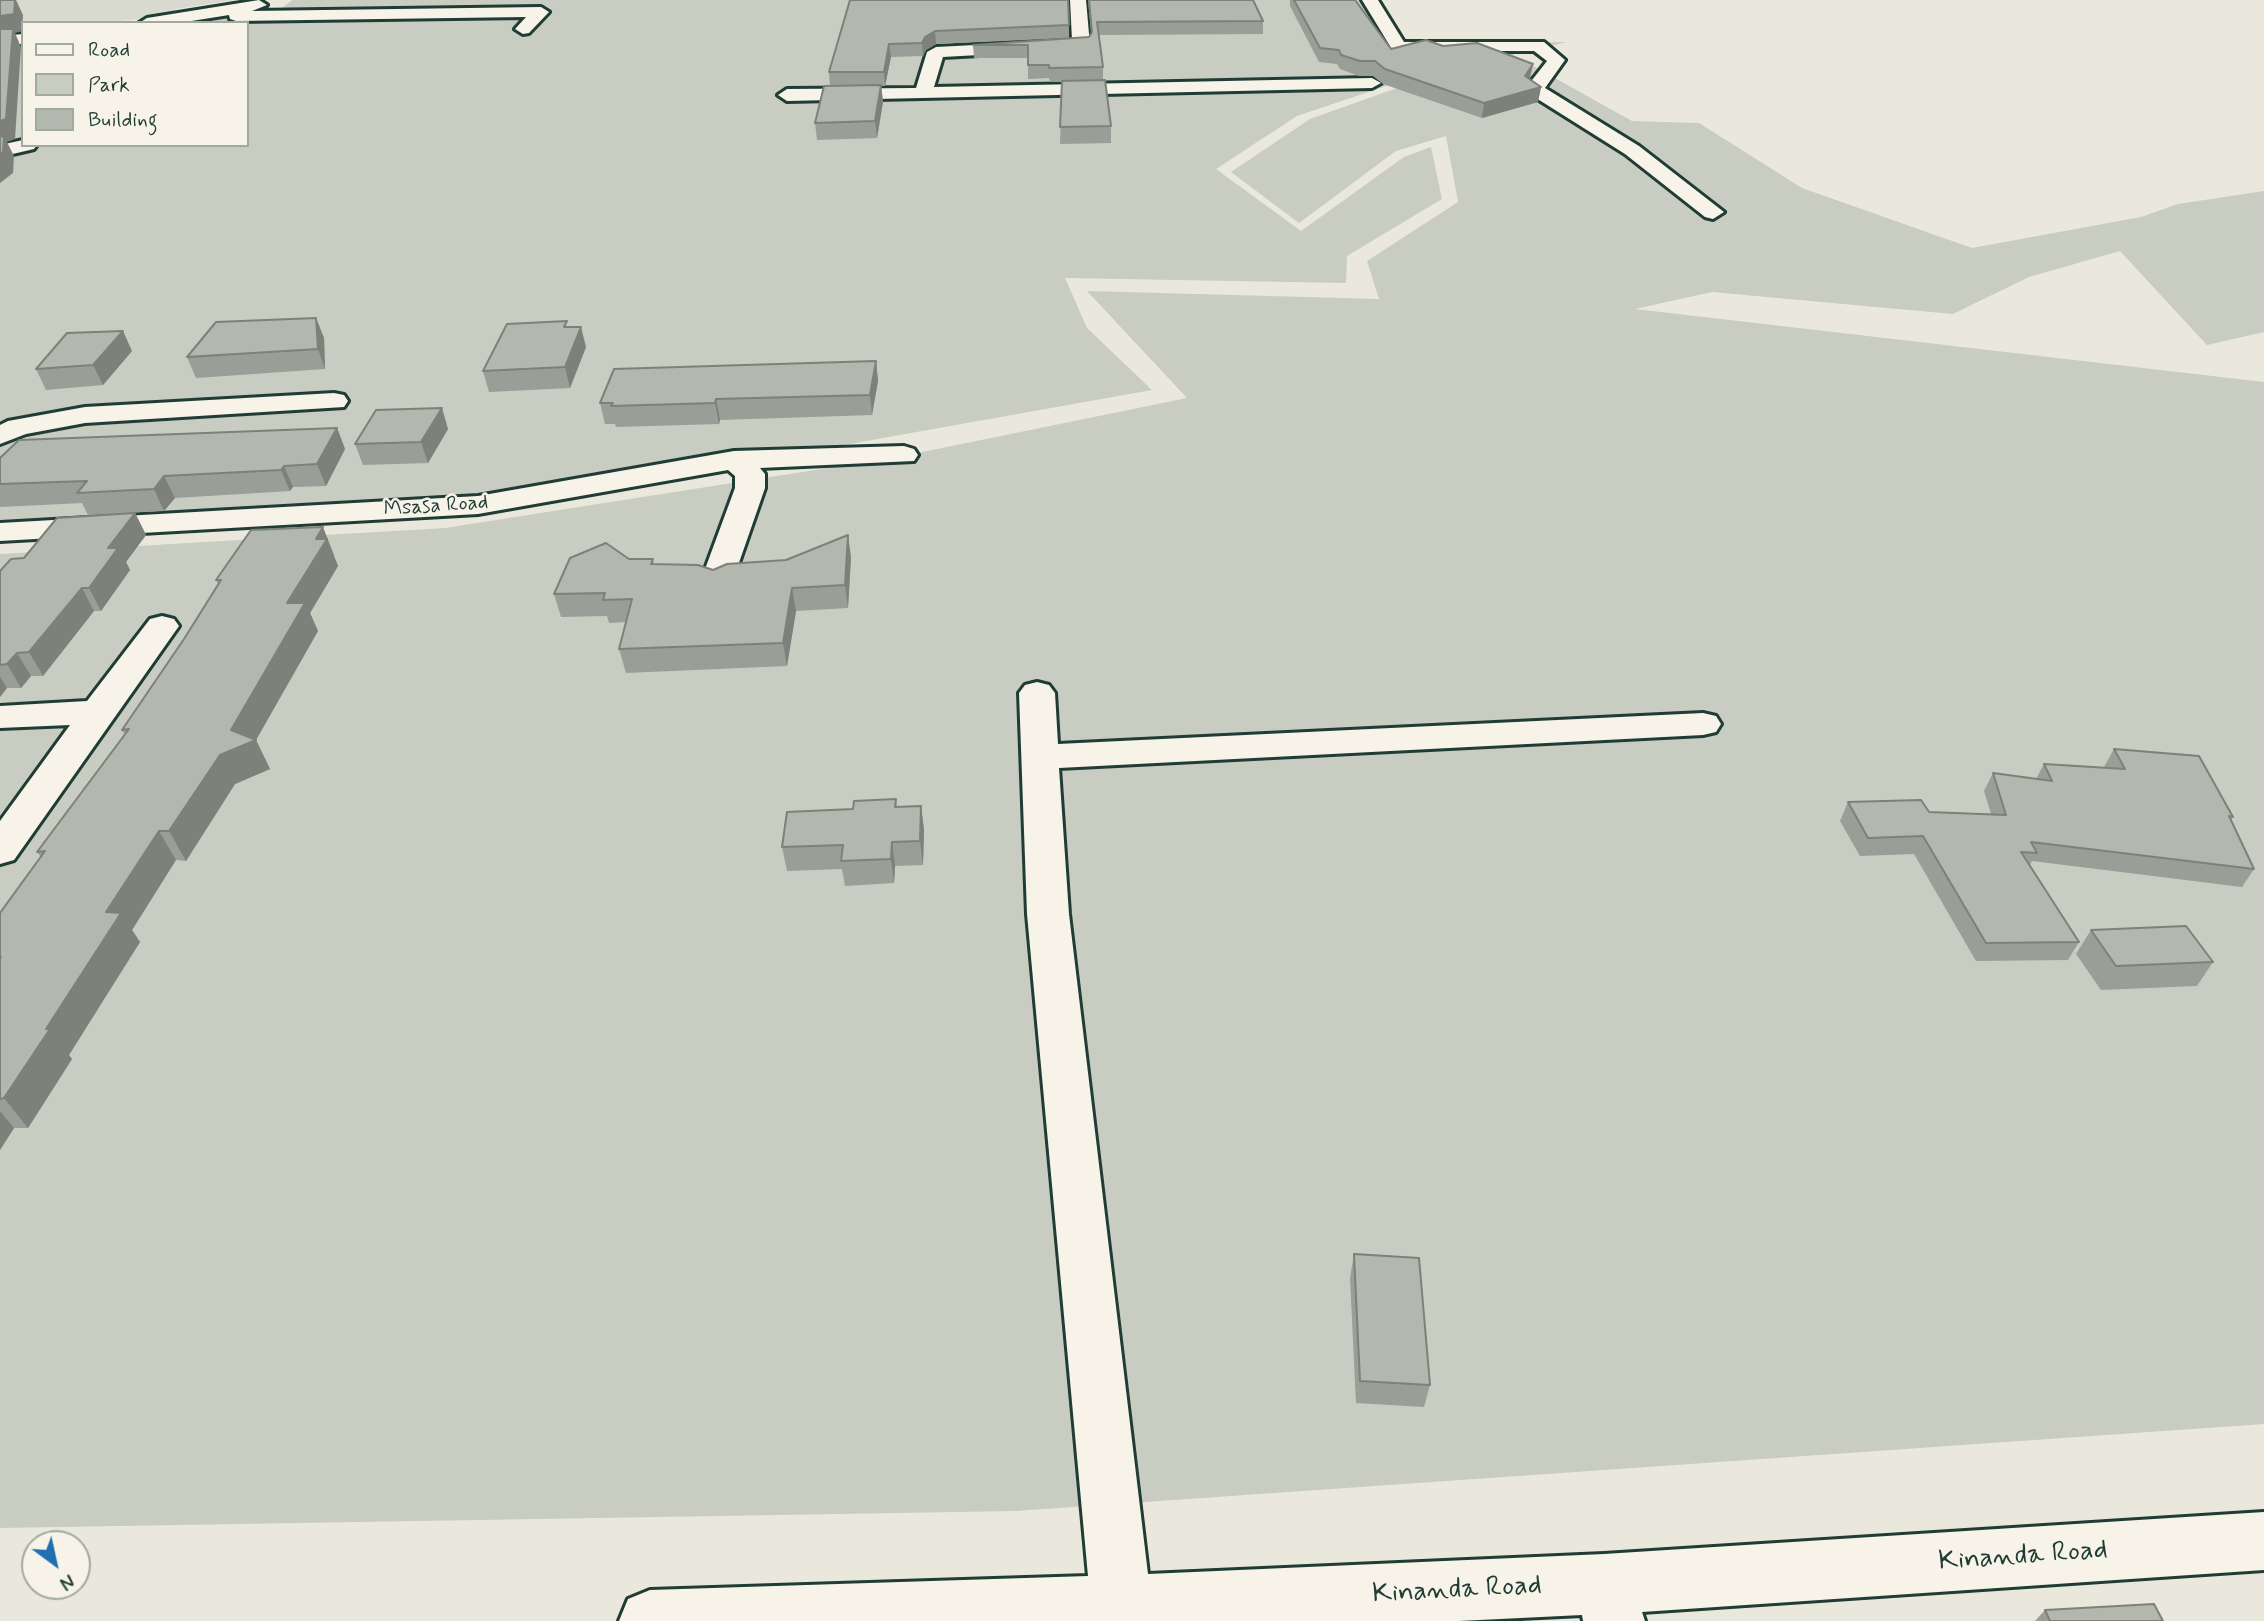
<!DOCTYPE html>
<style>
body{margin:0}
#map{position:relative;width:2264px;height:1621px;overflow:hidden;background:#eae8dd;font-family:Mynerve,sans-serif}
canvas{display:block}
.legend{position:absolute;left:21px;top:21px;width:228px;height:126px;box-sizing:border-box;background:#f7f3e8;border:2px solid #a1aaa0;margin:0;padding:9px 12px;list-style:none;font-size:21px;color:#1f3d34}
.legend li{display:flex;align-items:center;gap:14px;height:35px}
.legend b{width:35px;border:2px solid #a1aaa0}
.north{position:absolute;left:21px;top:1530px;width:70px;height:70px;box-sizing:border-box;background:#f7f3e8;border:2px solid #a1aaa0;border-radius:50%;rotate:147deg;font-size:19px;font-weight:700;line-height:28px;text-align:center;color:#1f3d34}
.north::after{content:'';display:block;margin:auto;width:24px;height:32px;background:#1f6fb2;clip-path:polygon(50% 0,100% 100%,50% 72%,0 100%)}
</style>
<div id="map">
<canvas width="2264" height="1621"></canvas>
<ul class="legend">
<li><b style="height:9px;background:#f7f3e8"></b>Road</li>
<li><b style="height:19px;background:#c8ccc1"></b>Park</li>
<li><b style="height:19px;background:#b2b8ae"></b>Building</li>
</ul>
<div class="north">N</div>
</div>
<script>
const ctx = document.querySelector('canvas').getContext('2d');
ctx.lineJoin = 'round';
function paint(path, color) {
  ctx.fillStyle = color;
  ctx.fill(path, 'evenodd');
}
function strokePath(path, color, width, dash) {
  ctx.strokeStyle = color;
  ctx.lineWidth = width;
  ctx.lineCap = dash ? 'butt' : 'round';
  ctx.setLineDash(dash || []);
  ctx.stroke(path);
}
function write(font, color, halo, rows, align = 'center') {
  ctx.font = font + ' Mynerve,sans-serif';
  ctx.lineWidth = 5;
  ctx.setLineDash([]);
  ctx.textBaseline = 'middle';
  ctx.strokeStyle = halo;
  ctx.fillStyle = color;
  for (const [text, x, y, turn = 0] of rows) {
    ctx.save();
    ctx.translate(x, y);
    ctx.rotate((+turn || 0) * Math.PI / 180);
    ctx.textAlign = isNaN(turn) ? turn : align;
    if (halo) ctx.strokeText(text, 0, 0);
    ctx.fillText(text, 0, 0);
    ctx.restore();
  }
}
paint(new Path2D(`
 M0,0H235L175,9L176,14L105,23H23V32L0,35Z`), '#d9dacf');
paint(new Path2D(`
 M292,0H1372L1408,44L1567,42L1398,82L1297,116L1216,169L1301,231L1404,157L1431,147L1442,199L1347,256L1346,283L1065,278L1087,328L1152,390L440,517L0,542V47L23,44V145H247V23H181L281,9Z
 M1519,58L1632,121L1699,123L1802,188L1972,248L2141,217L2178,204L2264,191V332L2207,345L2120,251L2029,277L1953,314L1712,292L1635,309L2264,382V1424L1016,1511L0,1528V554L445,528L898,457L1187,398L1087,291L1379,299L1367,261L1458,202L1446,136L1396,151L1299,223L1231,172L1310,119L1397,88Z`), '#c8ccc1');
const street = new Path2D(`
 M259,0L267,5L252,11L541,7L549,12L529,33L523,34L515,29L526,17L236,21L230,19L229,15L179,23H139L147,18Z
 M1070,0H1086L1090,45L1087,49L943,57L934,87L1372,78L1381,83L1372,88L787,101L778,95L787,89L916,88L927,52L936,47L1072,40Z
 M1362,0H1378L1404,42H1544L1565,60L1545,88L1639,146L1724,212L1713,219L1705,217L1625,154L1528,93L1525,89L1547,61L1534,51H1393Z
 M23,34V44L0,46V36Z
 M23,140V145H37L34,149L0,157V145Z
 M334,393L344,395L348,401L344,407L85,423L26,434L0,444V425L8,421L85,407Z
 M904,446L914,449L918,455L914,461L760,468L765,474V488L733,580L728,587L717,590L706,587L701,580L735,488V476L728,470L478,514L0,541V523L478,496L734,451Z
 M162,616L174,619L179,626L14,860L0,864V821L70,725L0,728V706L87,701L150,619Z
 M1037,682L1049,685L1055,693L1058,744L1703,713L1716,716L1721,724L1716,732L1703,735L1059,768L1069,914L1148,1574L1604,1554L2264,1512V1570L1642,1612L1645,1621H1583L1582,1615L1459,1621H619L628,1599L650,1590L1088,1576L1027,914L1019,693L1025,685Z`);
strokePath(street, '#1f3d34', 6);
paint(street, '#f7f3e8');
paint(new Path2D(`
 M850,0H1068L1069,38L936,44L926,50L923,56L891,57L885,86H881L883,102L877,138L817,140L815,123L830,86L829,72Z
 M1088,0H1253L1263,21V34L1099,35L1103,67V80L1111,126V143L1060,144L1062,82H1050L1049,78L1028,79V58H974L973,45L1089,37L1091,33Z
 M1290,0H1355L1391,49L1530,79L1541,87L1538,102L1482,118L1383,84L1373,76H1359L1340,69L1337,64L1319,62L1290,6Z
 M316,318L324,338L325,369L196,378L187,357Z
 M569,327L586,347L570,388L489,392L483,371Z
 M132,351L103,385L46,390L36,369Z
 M876,361L878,381L872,415L720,420L719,424L616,427L615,424H605L600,403Z
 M337,428L345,449L326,486L293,487L290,491L175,498L164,511L88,515L82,503L0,507V458Z
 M448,429L428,463L363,465L355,444Z
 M135,513L146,535L126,562L130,570L101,611H94L43,676H31L21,688H7L0,697V571L24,558Z
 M334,555V556L338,566L310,613L318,631L256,740L270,769L235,784L186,861L176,860L132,930L140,942L69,1055L72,1059L28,1128H14L0,1150V913L41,857L37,852L125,735L122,730L184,639L218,584L216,580Z
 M851,557L848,608L796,611L787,666L626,673L619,649L626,622L609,623L607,616L561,617L554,594L629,559H653L654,564L713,570Z
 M2114,749L2233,817L2231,820L2254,869L2242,887L2032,861L2030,865L2079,942L2068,960L1976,961L1914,854L1860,856L1840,821L1848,802L1929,812L1991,814L1984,791L1993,773L2036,779L2044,764L2104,768V767Z
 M896,799L897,807L921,806L924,830L923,865L895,866L894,883L845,886L842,869L787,871L782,847L853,809Z
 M2091,930L2213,962L2197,986L2101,990L2076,954Z
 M1354,1254L1430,1385L1424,1407L1356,1403L1350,1278Z
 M2045,1610L2163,1621H2035Z`), '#999e96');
paint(new Path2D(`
 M15,0H16L23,15L22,31L15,33L21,47L15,139L7,142L14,156L13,173L0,183V16Z
 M935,31L936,44L926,50L923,56L922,43L925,37Z
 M889,44L891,57L885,86L884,72Z
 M1533,64L1530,78L1523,91L1525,76Z
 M881,85L883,102L877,138L875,121Z
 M1541,87L1538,102L1482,118L1484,103Z
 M316,318L324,338L325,369L318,349Z
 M581,327L586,347L570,388L565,367Z
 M123,331L132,351L103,385L93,365Z
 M876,361L878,381L872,415L870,395Z
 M716,399L720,420L719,424L715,403Z
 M442,408L448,429L428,463L421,442Z
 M337,428L345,449L326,486L317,464Z
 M284,466L293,487L290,491L281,470Z
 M164,476L175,498L164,511L154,489Z
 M135,513L146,535L126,562L130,570L101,611L89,588L108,548Z
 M323,527L334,555V556L338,566L310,613L318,631L256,740L270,769L235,784L186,861L169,831L231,730L316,539Z
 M848,535L851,557L848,608L845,585Z
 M82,588L94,611L43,676L29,652Z
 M792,588L796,611L787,666L783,643Z
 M17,653L31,676L21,688L7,664Z
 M0,677L7,688L0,697Z
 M921,806L924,830L923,865L920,841Z
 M159,831L176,860L132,930L140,942L69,1055L72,1059L28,1128L4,1098L46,1029L106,912Z
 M892,842L895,866L894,883L891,859Z
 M0,1111L14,1128L0,1150Z`), '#7d817a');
const building = new Path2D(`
 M0,0H15L14,14L0,16Z
 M850,0H1068L1069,25L935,31L925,37L922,43L889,44L884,72H829Z
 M1089,0H1253L1263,21L1097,22L1103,67L1049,68V65H1028V45H973L1089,37L1092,32Z
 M1294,0H1355L1391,49L1426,40L1443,46L1477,43L1533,64L1525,76L1541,87L1484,103L1385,69L1375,61H1360L1341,55L1339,50L1320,48Z
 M0,29H13L6,119L0,121Z
 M1105,80L1111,126L1060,127L1062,81Z
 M881,85L875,121L815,123L824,86Z
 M4,136L3,152L0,154V137Z
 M316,318L318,349L187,357L216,322Z
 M567,321L564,327H581L565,367L483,371L507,324Z
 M123,331L93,365L36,369L67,333Z
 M876,361L870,395L716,399L715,403L611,406L613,403H600L614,369Z
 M442,408L421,442L355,444L376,410Z
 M337,428L317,464L284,466L281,470L164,476L154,489L77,493L87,481L0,484V458L19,440Z
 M135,513L108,548H118L89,588H82L29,652L17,653L7,664L0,665V571L11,559L24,558L57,518Z
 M323,527L316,539H327L287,603H305L231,730L256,740L220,755L169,831H159L106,912L121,913L46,1029H50L4,1098L0,1099V958L1,957H0V913L45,851L37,852L129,729L122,730L184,639L221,580H216L251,530Z
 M848,535L845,585L792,588L783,643L619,649L632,599L603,600L605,593L554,594L570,558L606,543L629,559H653L651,564L698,565L713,570L727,564L786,560Z
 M2114,749L2199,756L2233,817L2229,816L2254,869L2031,842L2037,853L2021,852L2079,942L1986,943L1923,836L1868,838L1848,802L1921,800L1929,812L2006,815L1993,773L2052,781L2044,764L2125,769Z
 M896,799L895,807L921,806L920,841L892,842L891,859L841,861L843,845L782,847L787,812L853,809L854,801Z
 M2186,926L2213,962L2116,966L2091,930Z
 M1354,1254L1419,1258L1430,1385L1360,1381Z
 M2154,1604L2163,1621H2050L2045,1610Z`);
paint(building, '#b2b8ae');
strokePath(building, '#7d817a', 2);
write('21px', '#1f3d34', '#f7f3e8', [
 ["Msasa Road",436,507,-4]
]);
write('28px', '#1f3d34', '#f7f3e8', [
 ["Kinanda Road",2023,1557,-4],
 ["Kinanda Road",1457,1591,-3]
]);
</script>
